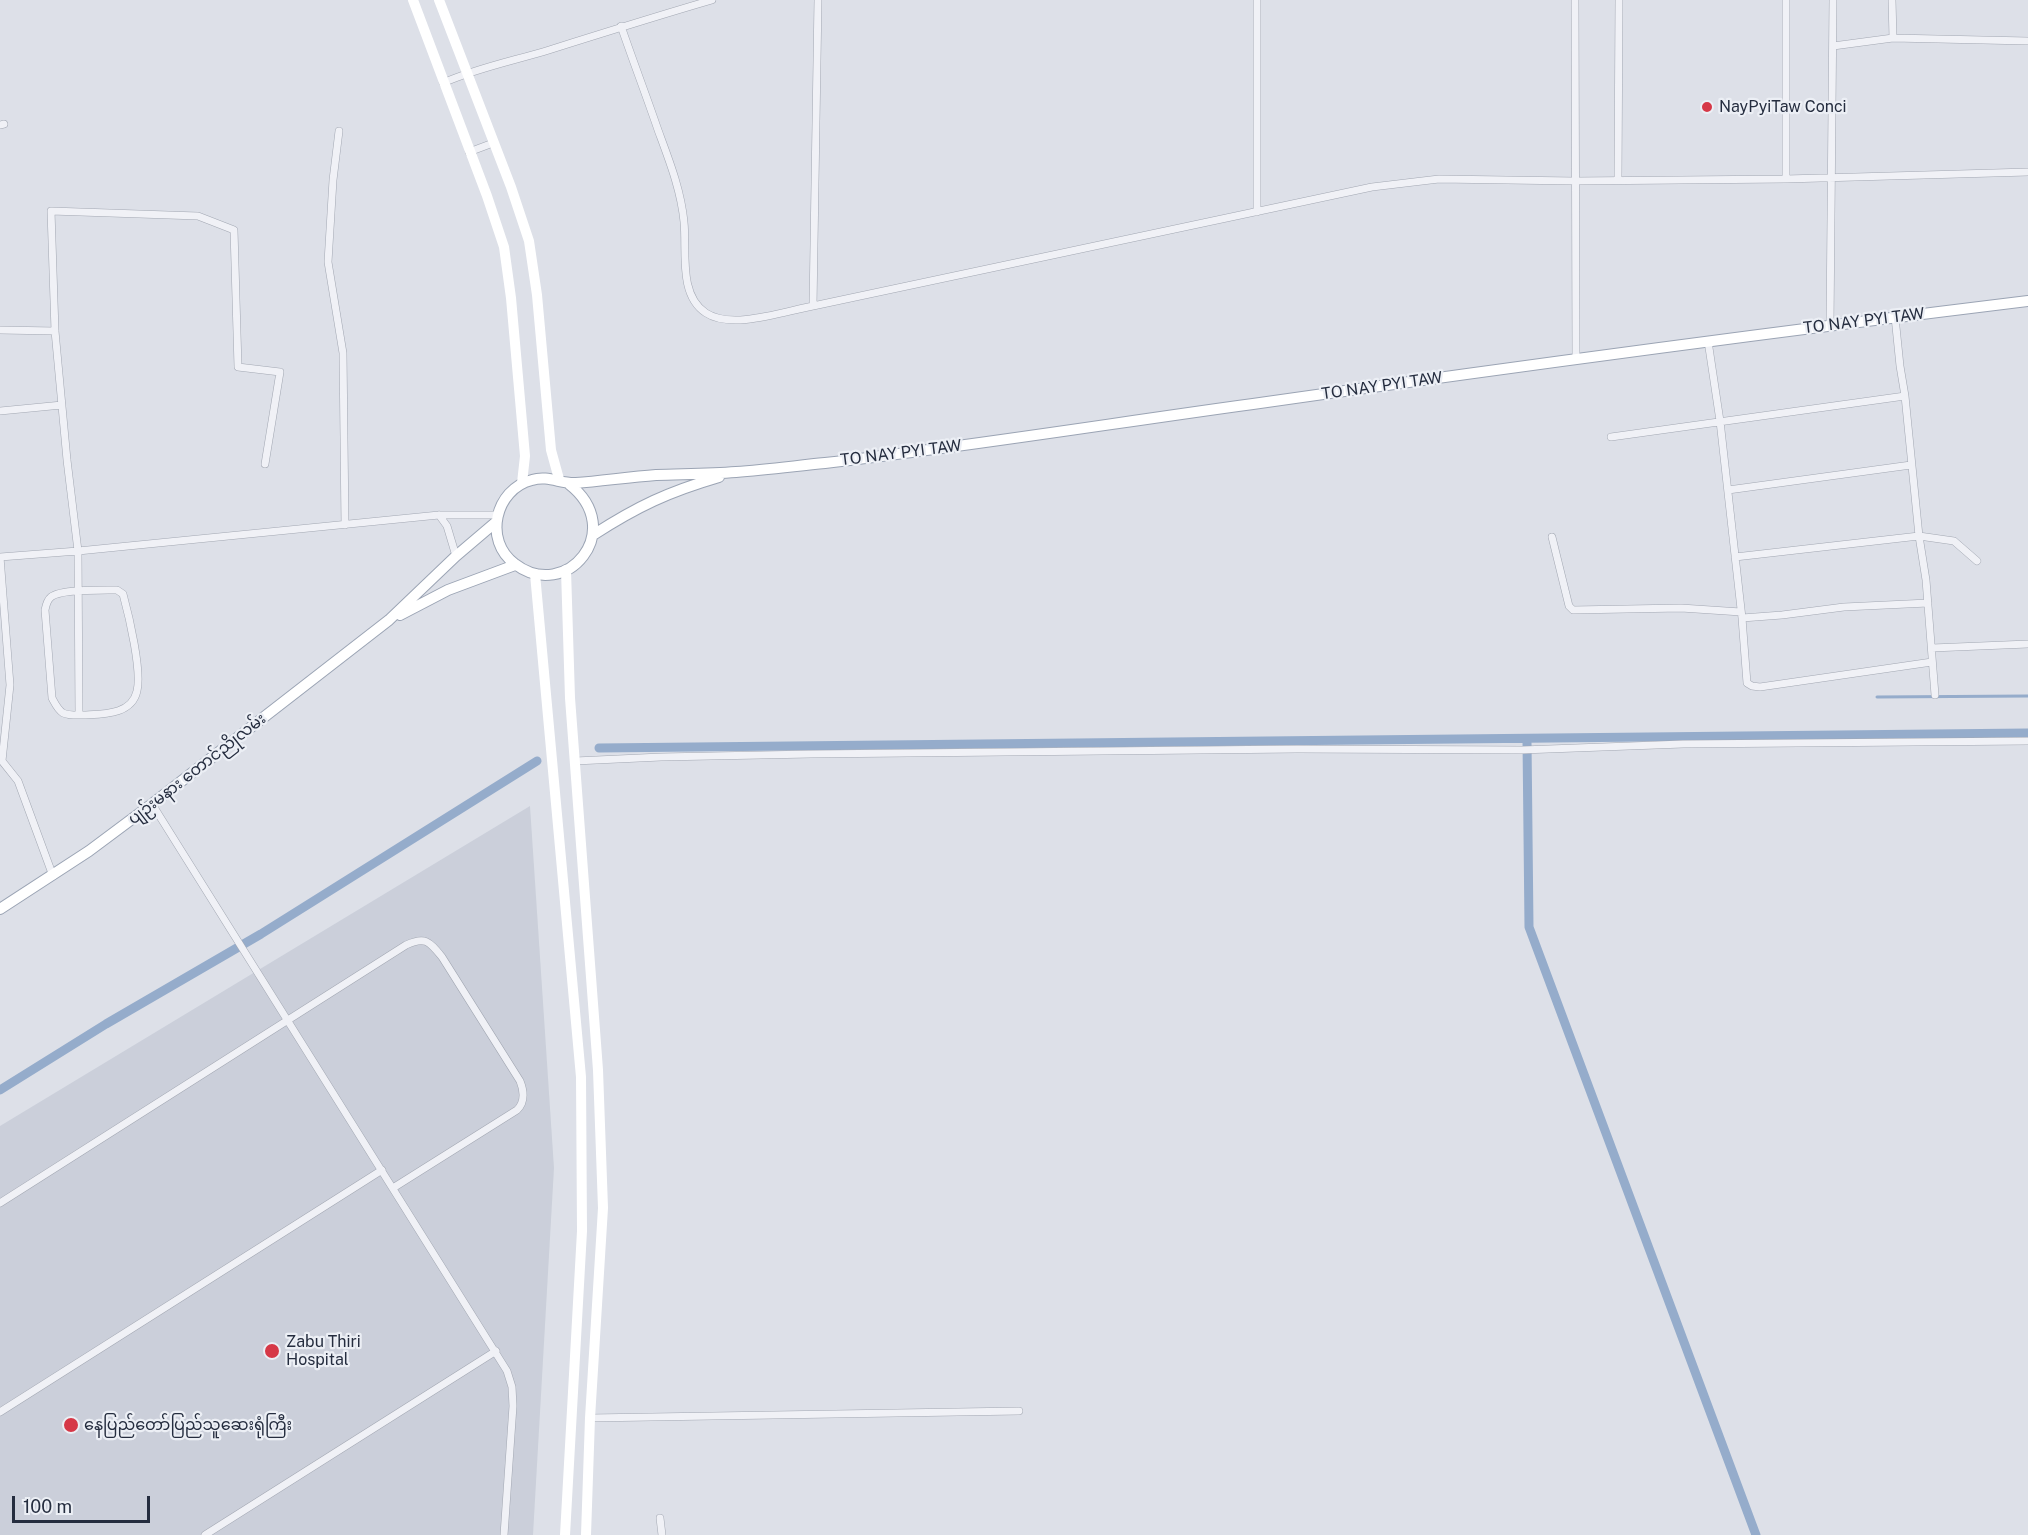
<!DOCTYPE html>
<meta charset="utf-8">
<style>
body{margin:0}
#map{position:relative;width:2028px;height:1535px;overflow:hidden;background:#dde0e8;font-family:"Public Sans",sans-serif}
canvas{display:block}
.scale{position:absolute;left:12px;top:1496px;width:138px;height:27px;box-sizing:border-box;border:3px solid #252d3f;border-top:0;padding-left:8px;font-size:18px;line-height:21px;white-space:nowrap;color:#252d3f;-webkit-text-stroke:4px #eceff5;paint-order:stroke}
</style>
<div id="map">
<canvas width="2028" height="1535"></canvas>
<div class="scale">100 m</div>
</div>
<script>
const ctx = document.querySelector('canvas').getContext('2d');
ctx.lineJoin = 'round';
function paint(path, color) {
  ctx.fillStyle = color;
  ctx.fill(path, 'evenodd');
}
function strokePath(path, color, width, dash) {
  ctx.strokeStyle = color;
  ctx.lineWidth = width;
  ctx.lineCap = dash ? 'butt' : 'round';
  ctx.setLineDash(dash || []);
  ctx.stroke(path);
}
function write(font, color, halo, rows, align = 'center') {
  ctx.font = font + ' "Public Sans","Noto Sans Myanmar",sans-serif';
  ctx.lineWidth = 4.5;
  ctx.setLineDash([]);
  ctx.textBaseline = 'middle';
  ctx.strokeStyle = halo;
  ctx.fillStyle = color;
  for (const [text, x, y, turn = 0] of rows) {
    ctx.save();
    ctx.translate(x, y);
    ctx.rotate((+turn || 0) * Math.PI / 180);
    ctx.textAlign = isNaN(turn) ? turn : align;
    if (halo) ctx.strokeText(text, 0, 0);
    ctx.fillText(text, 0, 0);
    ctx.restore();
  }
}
paint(new Path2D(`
 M530,806L554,1168L533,1535H0V1126Z`), '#cbcfda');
strokePath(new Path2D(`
 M1877,697L2028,696`), '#95accb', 3);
strokePath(new Path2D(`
 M1527,741L1529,927L1756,1535
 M599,748L2028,733
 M0,1090L106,1024L261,934L537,761`), '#95accb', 9);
const street = new Path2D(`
 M1575,0L1576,358
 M1786,0V179
 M1892,0L1893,38
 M621,26C633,61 646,95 658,130C669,160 681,190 684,222C687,250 678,295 706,313C732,330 785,311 813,306L1372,187L1439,179L1575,181L1786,179L2028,172
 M1833,46L1893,38L2028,41
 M443,83C477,68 513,61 549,50C603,33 657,16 712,0
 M0,125L4,124
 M339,131L333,180L328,262L343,353L345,525
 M469,152L493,143
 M1618,180L1619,0
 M1257,212V0
 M813,306L818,0
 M1895,317L1900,366L1905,396
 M1830,325L1833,0
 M0,330L55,331
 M1708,341L1720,421L1742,618L1747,683L1752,686L1760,687L1932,662
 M0,411L62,405
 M1611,437L1905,396L1919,536L1926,580L1935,695
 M1728,490L1911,465
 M439,515L447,526L456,556
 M1552,537L1569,606L1573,610L1681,608L1741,612
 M0,557L78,551L439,515H497
 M0,557L10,685L2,761L18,781L53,876
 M1735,557L1919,536L1954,541L1977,561
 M117,590L123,594C129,616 142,671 137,691C132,714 105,714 86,715C79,715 69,716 63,713C57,709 55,703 52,698L45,610C46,605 47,600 51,597C60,589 103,590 117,590Z
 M1742,618L1782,615L1844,607L1928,603
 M1932,648L2028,644
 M79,715L78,551L67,460L55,331L51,211L198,216L234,230L238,367L280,372L265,464
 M575,761L661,757L811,754L1297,749L1522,750L1683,744L2028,741
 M152,804L507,1371L512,1387L513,1406L504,1535
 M0,1203L406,945C425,936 429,941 442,957L520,1081C524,1091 525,1102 517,1110L393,1188
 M0,1412L382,1170
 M590,1418L1019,1411
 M660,1518L662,1535
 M205,1535L496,1351`);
const primary = new Path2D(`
 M569,484C628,530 566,603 515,564C483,541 495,489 532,480C548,475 561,484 576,483C602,481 629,477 656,475C682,474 709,474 736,472C765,470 795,466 825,463C972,446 1120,422 1267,402C1520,366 1774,332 2028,301
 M593,535C638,506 668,492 719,477
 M400,615L448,590L515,565
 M0,909L89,851L152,804L389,620L456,556L496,522`);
strokePath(street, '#a2a7b2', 8);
strokePath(primary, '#9ba4b4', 12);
strokePath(street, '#f0f1f6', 7);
strokePath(new Path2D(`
 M413,0L487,196L504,247L511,298L525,456L522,483
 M439,0L511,187L529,241L537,295L551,450L559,479
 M566,570L570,698L598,1070L603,1208L590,1418L586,1535
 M535,574L581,1077L582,1231L565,1535`), '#fff', 10);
strokePath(primary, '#fff', 10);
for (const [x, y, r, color] of [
 [1707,107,6,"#d63847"],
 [272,1351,8,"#d63847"],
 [71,1425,8,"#d63847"]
]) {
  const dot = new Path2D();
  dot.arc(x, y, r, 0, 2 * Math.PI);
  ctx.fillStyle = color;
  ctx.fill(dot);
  strokePath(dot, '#eceff5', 2);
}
write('16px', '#252d3f', '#eceff5', [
 ["NayPyiTaw Conci",1719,107],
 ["Zabu Thiri",286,1342],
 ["Hospital",286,1360],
 ["နေပြည်တော်ပြည်သူဆေးရုံကြီး",84,1425]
], 'left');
write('16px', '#252d3f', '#eceff5', [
 ["TO NAY PYI TAW",1864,321,-7],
 ["TO NAY PYI TAW",1382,386,-8],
 ["TO NAY PYI TAW",901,453,-7],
 ["ပျဉ်းမနား တောင်ညိုလမ်း",197,769,-38]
]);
</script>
